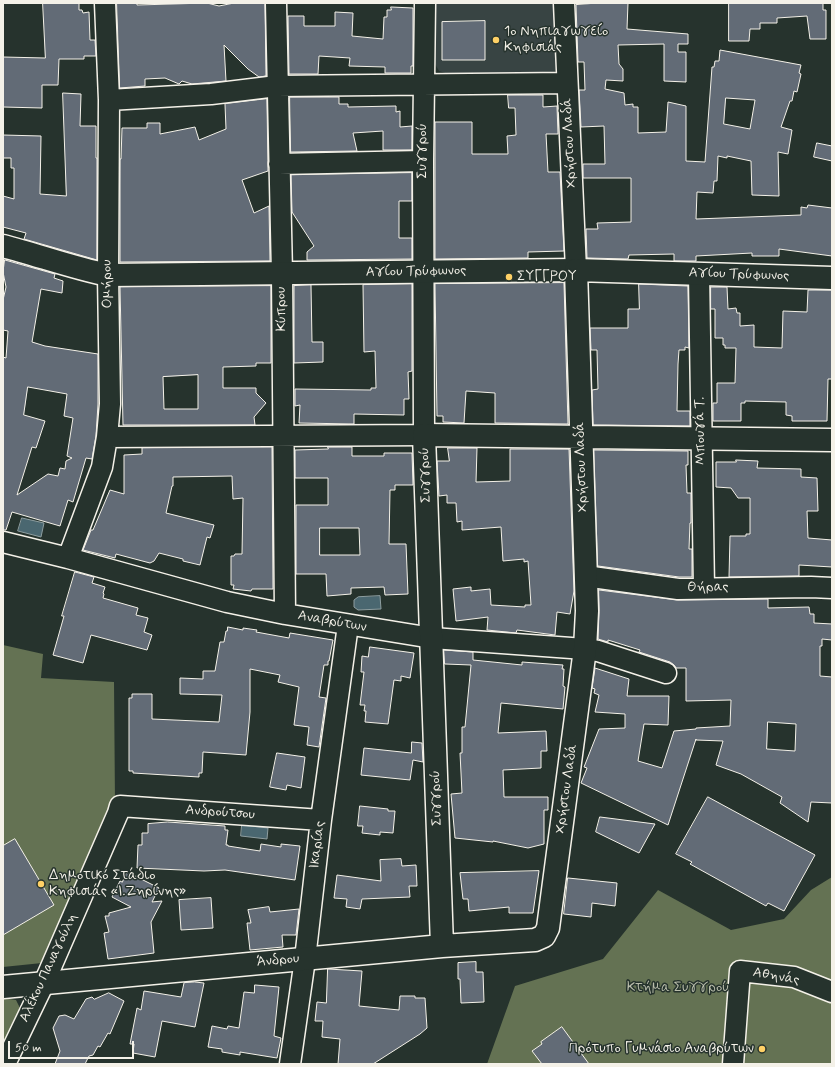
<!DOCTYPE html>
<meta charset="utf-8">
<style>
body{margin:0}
#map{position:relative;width:835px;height:1067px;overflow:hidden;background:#26332d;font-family:Mynerve,sans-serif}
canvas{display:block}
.frame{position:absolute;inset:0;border:4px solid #f4f1e8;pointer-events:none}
.scale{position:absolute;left:8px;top:1041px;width:126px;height:18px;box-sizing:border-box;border:2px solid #f4f1e8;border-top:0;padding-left:5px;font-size:12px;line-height:14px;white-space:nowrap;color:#f4f1e8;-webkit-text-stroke:3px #26332d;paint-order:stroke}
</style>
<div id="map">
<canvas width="835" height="1067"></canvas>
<div class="frame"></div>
<div class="scale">50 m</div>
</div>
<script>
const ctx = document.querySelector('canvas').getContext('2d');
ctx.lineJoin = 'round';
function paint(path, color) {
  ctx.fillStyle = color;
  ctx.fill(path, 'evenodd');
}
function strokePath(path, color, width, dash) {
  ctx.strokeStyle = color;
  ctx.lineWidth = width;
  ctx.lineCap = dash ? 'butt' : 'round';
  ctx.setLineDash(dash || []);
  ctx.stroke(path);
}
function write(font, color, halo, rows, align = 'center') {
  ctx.font = font + ' Mynerve,sans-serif';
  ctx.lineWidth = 3;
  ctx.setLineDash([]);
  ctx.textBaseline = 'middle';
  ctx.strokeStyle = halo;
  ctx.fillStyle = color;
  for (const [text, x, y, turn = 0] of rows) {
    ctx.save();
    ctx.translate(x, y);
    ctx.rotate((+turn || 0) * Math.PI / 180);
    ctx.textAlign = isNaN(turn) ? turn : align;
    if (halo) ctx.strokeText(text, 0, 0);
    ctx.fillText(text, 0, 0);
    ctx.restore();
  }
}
paint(new Path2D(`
 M435,3H556L557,68L554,74L542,76L445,73L439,71L435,64Z`), '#384443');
paint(new Path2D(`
 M3,645L43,654L41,678L114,682L115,804L42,963L3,967Z
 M832,877V1064H487L515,986L603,959L658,890L731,930L784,919L811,890Z
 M3,998L16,1000L21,1010L3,1055Z`), '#647253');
const water = new Path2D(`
 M22,518L44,523L41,537L18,531Z
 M380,596L381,609L358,610L354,607V600L358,597Z
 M242,825L268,828L267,839L241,836Z`);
paint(water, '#4a6770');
strokePath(water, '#8e9ea0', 1);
const building = new Path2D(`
 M43,3H79V10H82L83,13L89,12L90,40H95L96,56H84V59H59L58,85H42V108L3,107V57L45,58Z
 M117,3H137V5L207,3L219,6L234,3H265L266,76L259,77L248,69L224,45L226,81L192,84L182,81L179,84L165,78L145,79V86L120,88Z
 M598,3H628L627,29L688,34V44H678V52H686V82L664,81V44L618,45L619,64L623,69V81L606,80L605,89L624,93L625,105L633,104V107H638V133L666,132L668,102L686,106V161L705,162L712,67H714L715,61H719L720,50L801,65L799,73L801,74L797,92L794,91L792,101H790L781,127L792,130L788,154L778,152L779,196L752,195L751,161L727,156V158L718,156L717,181H714L713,193L697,192L696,219L801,215V207L807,208L808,205L832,208V256L779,249V256H752V253L696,256V261H674V254L629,255L628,259L587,258L586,229H598L597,223L631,222V178H583V164H605L604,126L581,127L579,90H585L584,62H578L576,5ZM726,98L755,100L750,129L724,124Z
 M729,3H823V10H826V39H810L807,16L777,18V23H760V29H750L749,41H729Z
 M391,7L413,8V66H411V73H385V67L349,66L350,58L319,56L318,74H289L288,16H304V26H335V12L353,13L352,36L383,39L384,17H387V10H391Z
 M485,21V60H442V22Z
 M63,93L81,94L80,126H96V158H97V260L24,239L26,233L3,227V196L14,199V168H11V158H3V135L41,136L40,194L66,196Z
 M508,95H543V107L557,106L558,134H546L548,172H560L564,251L528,252V258L435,259V122H472V154H508L507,136L516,135L515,108H509Z
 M290,97H339V104H348V107L396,106V112L400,111V127L412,126V150H383V131L353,133L357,151L291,152Z
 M267,99L268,171L242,180L254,213L269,206L270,261L120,262V159H121L122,128H147V123H160V134L195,127L199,140L226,129L225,104Z
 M817,143L832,146V161L814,157Z
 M412,173V201H399V238H412V259L307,260V252L314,246L292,212L291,175Z
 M5,260L55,274L54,278L63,281L62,293L41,289L32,342L45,346L98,354V404L96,436L92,459L86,458L73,502L68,500L60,526L12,512L6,530H3V357L6,358L8,331L3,330V300L6,287L3,272ZM28,387L67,394L64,416L73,418L67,456L72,458L66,461L65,469L60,468L58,476L48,474L17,495L32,447L36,448L45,421L24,415Z
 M564,283L568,424L495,423V393L466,391L464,423L443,422V416H437L435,284Z
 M412,284V371L408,372L409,399H404V415L354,414V424L299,423L300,405L295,406V389L371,390V388H376L375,351L364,352L363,285Z
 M639,284L688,286L689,348L685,347V350H679L678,364L677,411H690V426L593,425L592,390L598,389L597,350H591L590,328H628V309H639Z
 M311,285L312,342H323V362L294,363V286Z
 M271,286V363H256V366L223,367V388H256V393L266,403L254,417L255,425H123L120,287ZM198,375V409H164L163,377Z
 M711,287H727L728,309L736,308L737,313H740V326L754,325V347L782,348L783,311L807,312L808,290H832V379H828L827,421H792V416L786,415V402L745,401V403H741V421H713V403H717V383H735L736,348H725V345H723V338H715V309H711Z
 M272,447L273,589H252L251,591L233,589L234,585H231V556H234L235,554H242L243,498L233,499L232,476L173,477V486H172L166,513L214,525L210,538L207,537L200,565L183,561V559L159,553L154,561L150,563L116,554L115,558L83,550L91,530H93L110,490L124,494V455L142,454V448Z
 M328,447H352V456H384V453H412L413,485H395V490H390L389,544H406L408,594L385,595L384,587L351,588V594L327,596L326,574H296V505H328V478H295V450L328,449ZM320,528H359L360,555H320Z
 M448,448H477L476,482L510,481V449H569L574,591L570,614L557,612L555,635L517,630L516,633L487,630L488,617L456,621L453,589L471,587V591L490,589L491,605L525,607V605H531L528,561L524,562V559L503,561L501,527L462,530V521L457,522L456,503H447V495L439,496L437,461H449Z
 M594,450L688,451V465H686L687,493H691V523H690L689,549H692V577H679L598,566Z
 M736,460L758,461L757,468L801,469V477L817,478L818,511H807L808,538L832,540V567L799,565V576L729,577L730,536H746V534H750V498H738L731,488L716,487V462H736Z
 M75,572L94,577L92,583L105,587L103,593L104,594L103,598L138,608L136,615L148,618L144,632L152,635L147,650L91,635L83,663L53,655L64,616H62Z
 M599,590L678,600L768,599V608L809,607L810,614H814V623L832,624V640L822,639V646H820V676L832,677V803L811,802L808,822L780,803L782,797L741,774L716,765L723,741L696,740V739L668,825L581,783L587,768L584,767L599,729L625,728V714L595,712L599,695L594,693L595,689L592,688L595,668L629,679L627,696H669L668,725L644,724L638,761L662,768L674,731L696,729V728L730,726L731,700L686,701V668H676L674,665L670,662L639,652L640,650L608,640V642L598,639L599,612ZM768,722L796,724L795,751L767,749Z
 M228,627L243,630V628L257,630L256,632L289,638L290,633L333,640L329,661H328V665H324L319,697L326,698L319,747L307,745L309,727L294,725L299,687L278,682L280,675L250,669V712L246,755L203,752L202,773H199V777L133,773V771H129V698H132V694H152V719L219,722L222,695L180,694V678L203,679V671H215L220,642H224L226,631H227Z
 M370,647L414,653L410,678L401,676V681L394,680L388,724L365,722L366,711H364L365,705H360L364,672H361L362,656L368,657Z
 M444,650L473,652V660L522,665V662L563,665L562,669H564L563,686L565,687L563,709L501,703L498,733L546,731L547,751H541V768L503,770L504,797H548V810H544V844L528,848L493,841V842L455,838L451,794L462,793L460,753H462V727H465L471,665L445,664Z
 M412,742L422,743L423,762L413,760L410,780L361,775L364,748L411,753Z
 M277,753L305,757L301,788L287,785L286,790L270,787Z
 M708,797L815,855L784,911L768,903L766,906L690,864L692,862L676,854Z
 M360,806L388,809V811H395L393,833L380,832V835L362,833L363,826H358Z
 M600,817L655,824L639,853L596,832Z
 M168,822L225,826V830H228L226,845H228V846L260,851L261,844L281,847V844L300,846L295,880L225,870L204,871L137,868L138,845H142V833H148V824Z
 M15,839L54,905L3,935V846Z
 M401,859L402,866L416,865L417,886H409L410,897L362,899L360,909L346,907L347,899L334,898L337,875L381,881L380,860Z
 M539,871L533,913H509V907L469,911L468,899H463L460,873Z
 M127,872L159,888L152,902L162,901L151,922L154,953L108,959L104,933L109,932L105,916H109V913L131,907L112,897L120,881L122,882Z
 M568,878L617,883L615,906L592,903L591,917L564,914Z
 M211,898L213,928L181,930L179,900Z
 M269,907L270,912L299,909L296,935H282L283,947L250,950L247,923H251L248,910Z
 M476,962V972H483L484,1002L461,1003L460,979H458V963Z
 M328,969L362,971L359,1006L399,1010L400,996H415V998H425L427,1028L420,1034L373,1064H338L340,1039L322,1037L323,1021H315L317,1002L326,1003Z
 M195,982L204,983L195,1027L162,1021L155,1057L133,1053L134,1044H130L137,1008L141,1010L144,991L181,997L184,983Z
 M255,985L279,987L274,1036L281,1038L277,1058L240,1052V1055L222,1052V1049L208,1047L212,1026L227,1029L228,1026L239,1028L244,992L254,993Z
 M109,993L124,1001L110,1034L108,1033L100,1047L98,1046L93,1055L89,1056L85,1064H55L60,1051L53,1028L59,1016L65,1015L74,1019L86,999L92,997L94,999Z
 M562,1027L589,1064H542L532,1051L542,1044L541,1042Z`);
paint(building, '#626b76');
strokePath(building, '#f4f1e8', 1);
const minor = new Path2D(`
 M276,3L282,274L285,614
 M564,3L576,270
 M109,100L211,94L277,86L567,83
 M279,164L423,161
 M699,274L704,588
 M107,437L424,435L423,161L425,3
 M3,542L68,558L227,602L285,614L432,638L585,649L598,651L666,673
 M68,558L102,467L107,437L110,404L108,275L109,100L105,3
 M585,576L678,589L811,587L832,588
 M5,1064L44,983L118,813L120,806L321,820
 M290,1064L305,959L321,820L348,625
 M733,1064L740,971L794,977L832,992`);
const tertiary = new Path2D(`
 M3,246C38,255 73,268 108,275L576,270`);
const secondary = new Path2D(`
 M442,946L424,435L832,440
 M3,987L442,946L535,940L544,936L548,928L585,649L587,611L576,270L832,278`);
strokePath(minor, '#f4f1e8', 23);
strokePath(tertiary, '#f4f1e8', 25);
strokePath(secondary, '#f4f1e8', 25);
strokePath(minor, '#26332d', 20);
strokePath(tertiary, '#26332d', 22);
strokePath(secondary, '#26332d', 22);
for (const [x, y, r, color] of [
 [496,40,4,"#ffd166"],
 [509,277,4,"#ffd166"],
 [41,884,4,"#ffd166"],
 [762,1049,4,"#ffd166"]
]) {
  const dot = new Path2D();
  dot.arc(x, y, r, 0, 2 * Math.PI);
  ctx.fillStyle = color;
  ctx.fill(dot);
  strokePath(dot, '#26332d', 1.5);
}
write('14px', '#f4f1e8', '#26332d', [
 ["1ο Νηπιαγωγείο",504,32],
 ["Κηφισιάς",504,48],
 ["ΣΥΓΓΡΟΥ",517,277],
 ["Δημοτικό Στάδιο",49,876],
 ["Κηφισιάς «Ι.Ζηρίνης»",49,892],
 ["Πρότυπο Γυμνάσιο Αναβρύτων",754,1049,"right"]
], 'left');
write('14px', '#f4f1e8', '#26332d', [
 ["Χρήστου Λαδά",570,143,-93],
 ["Συγγρού",423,151,-90],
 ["Αγίου Τρύφωνος",416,272,-1],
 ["Αγίου Τρύφωνος",739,275,2],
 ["Ομήρου",108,284,-91],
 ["Κύπρου",282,309,-91],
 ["Μπουγά Τ.",701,431,-91],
 ["Χρήστου Λαδά",582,467,-92],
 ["Συγγρού",426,475,-92],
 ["Θήρας",708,588,-1],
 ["Αναβρύτων",332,622,10],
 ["Χρήστου Λαδά",567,789,-82],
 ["Συγγρού",437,798,-92],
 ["Ανδρούτσου",220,813,4],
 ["Ικαρίας",318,845,-83],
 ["Άνδρου",278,961,-5],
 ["Αλέκου Παναγούλη",49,968,-65],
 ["Αθηνάς",776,977,10]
]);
write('14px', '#babeac', '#26332d', [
 ["Κτήμα Συγγρού",678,988]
]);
</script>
